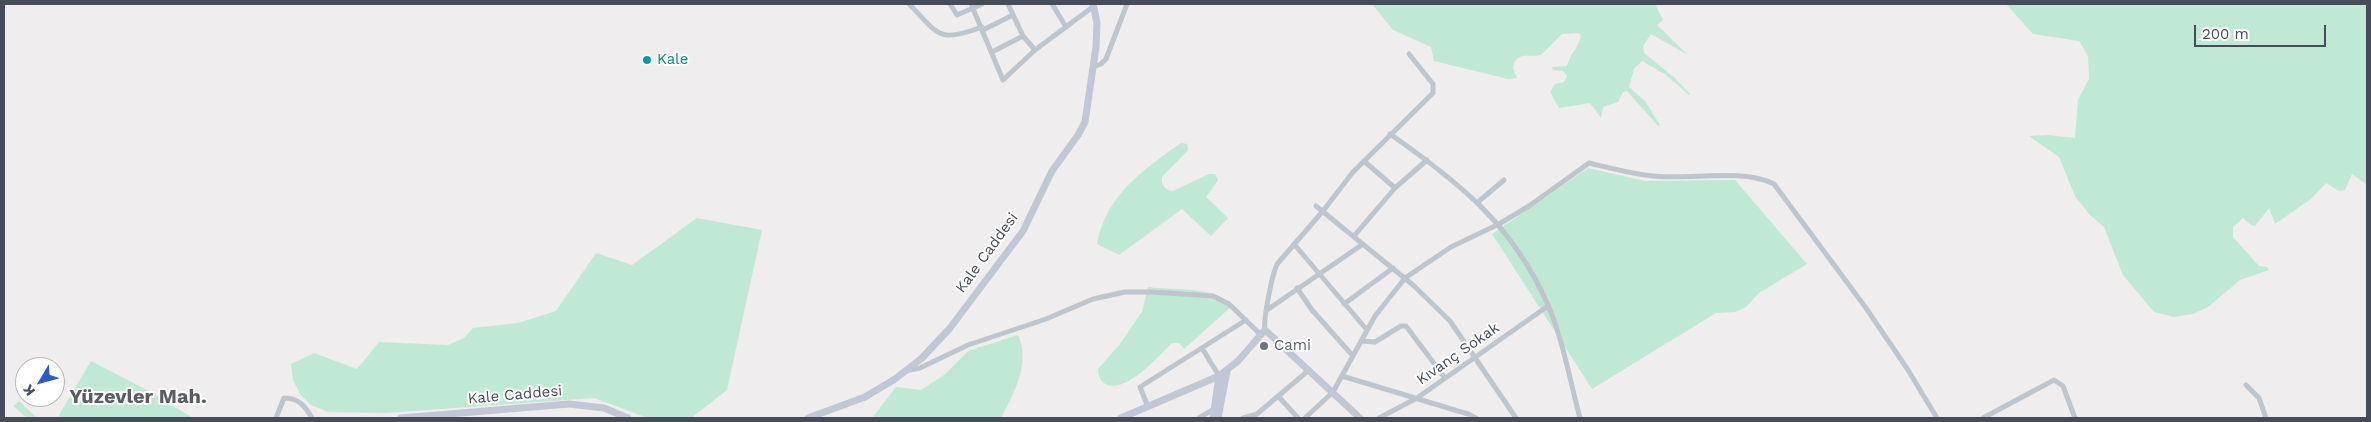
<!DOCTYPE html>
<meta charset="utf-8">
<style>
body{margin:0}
#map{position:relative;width:2371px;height:422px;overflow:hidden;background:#efeded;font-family:"Work Sans",sans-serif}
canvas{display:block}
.frame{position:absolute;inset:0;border:5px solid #474d58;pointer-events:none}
.north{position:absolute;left:15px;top:357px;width:50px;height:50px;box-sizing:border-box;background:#fff;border:1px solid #b5b8bc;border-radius:50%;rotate:233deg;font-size:14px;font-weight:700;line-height:20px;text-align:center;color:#474d58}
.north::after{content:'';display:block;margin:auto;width:18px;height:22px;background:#2c5bc9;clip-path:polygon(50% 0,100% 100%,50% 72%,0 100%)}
.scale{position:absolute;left:2194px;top:25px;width:132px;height:22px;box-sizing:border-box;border:2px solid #474d58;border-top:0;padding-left:6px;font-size:15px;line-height:18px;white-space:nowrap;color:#474d58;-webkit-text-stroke:4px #fff;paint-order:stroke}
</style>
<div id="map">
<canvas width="2371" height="422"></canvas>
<div class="frame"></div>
<div class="north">K</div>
<div class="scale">200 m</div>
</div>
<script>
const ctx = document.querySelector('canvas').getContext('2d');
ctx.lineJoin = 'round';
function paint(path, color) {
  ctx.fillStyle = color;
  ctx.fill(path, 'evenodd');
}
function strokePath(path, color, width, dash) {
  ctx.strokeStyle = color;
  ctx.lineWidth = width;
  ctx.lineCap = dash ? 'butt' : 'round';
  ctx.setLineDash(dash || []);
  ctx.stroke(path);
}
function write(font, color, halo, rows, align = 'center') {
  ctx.font = font + ' "Work Sans",sans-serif';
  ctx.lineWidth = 4;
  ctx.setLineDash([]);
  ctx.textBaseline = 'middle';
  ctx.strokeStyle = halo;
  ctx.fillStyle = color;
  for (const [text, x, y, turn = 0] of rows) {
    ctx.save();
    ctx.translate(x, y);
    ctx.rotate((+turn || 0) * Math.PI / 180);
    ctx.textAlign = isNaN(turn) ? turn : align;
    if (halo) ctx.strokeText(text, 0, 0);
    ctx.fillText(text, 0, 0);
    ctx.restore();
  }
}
paint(new Path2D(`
 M1372,4H1655L1663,20L1657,25L1688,55L1651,34L1643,46L1644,53L1675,78L1690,94L1689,95L1665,74L1642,61L1634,69L1629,87L1645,101L1660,125L1658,126L1627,91L1623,92L1618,102L1603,107L1601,118L1590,103L1559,108L1550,92L1555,84L1564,82L1567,76L1563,71L1553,70L1552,67L1567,66C1569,55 1579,47 1581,36L1579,33L1562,34L1541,55C1529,58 1516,50 1513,68L1517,78L1508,79L1434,61L1431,47L1393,30Z
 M2006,4H2367V185L2352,174L2345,190L2339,191L2326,183L2311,199L2275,224L2269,208L2255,226L2251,225L2243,218L2233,227V237L2259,266L2267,267L2269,270L2240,280L2208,307L2193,314L2174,317L2154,312L2123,275L2104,227L2089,214L2075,196L2059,157L2029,136L2047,135L2075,138L2078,100L2089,79L2088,56L2079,41L2033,34Z
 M1181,143L1187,144L1188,150L1162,177C1161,185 1165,190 1173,191L1209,174H1215L1218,180L1206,197L1228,218L1211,236L1182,209L1119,255L1097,244C1106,195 1143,170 1181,143Z
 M1588,168L1645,181L1735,180L1807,264L1759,293L1746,307L1735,312L1716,313L1592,389L1492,234Z
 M697,218L762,230L727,390L691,418H648L594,398L385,413L328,412L311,405L300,394L293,380L291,364L314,353L357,369L379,342L448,345L464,338L473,328L518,323L556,311L596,253L632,265Z
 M1148,287C1176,291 1211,285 1233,305L1184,349L1179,343H1172C1160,355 1123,397 1104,383C1100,380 1098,375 1098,369L1120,344L1142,312Z
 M1018,335C1031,363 1014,393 1001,418H872L896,387L921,390L944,375L968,351Z
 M91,361L147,390L193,418H60L59,415Z
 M19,401L37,418H27L13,406Z`), '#bfe9d5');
strokePath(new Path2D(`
 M909,4C939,34 937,44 982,27
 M950,4L957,15L982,4
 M971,4L1003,80L1035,50
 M1008,4L1023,36L1035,50L1094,6
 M1052,4L1066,27
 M983,30L1013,15
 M992,52L1023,36
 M1093,67L1101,64L1106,59L1127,4
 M1390,134C1460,183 1513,225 1548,305C1563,340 1570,381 1580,418
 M1364,161L1395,188
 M1478,202L1504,180
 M1316,206L1413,285L1450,321L1516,418
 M1354,236L1395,188L1427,160
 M1294,244L1367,330
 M1297,288L1312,310L1353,356
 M1344,304L1393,268
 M1267,310L1363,244
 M1265,330C1263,321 1272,272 1278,263L1323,211L1353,172L1433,93V84L1409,54
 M1361,341L1375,342L1401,326H1406L1445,378
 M1202,348L1219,376
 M905,371L920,368L968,345L1046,319L1093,299L1125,292H1152L1213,296L1229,304L1261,335
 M1342,376L1468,414L1476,418
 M2246,385L2259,398L2266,418
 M1278,396L1298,418
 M1148,407L1140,387L1246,320
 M276,418L284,398C299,398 305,406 312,418
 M1199,418L1214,409
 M1243,418L1257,414L1309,370
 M1305,418L1333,392L1375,316L1405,278L1451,247L1499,224L1529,206L1589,163C1610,168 1631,174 1653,176C1688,180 1742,168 1774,184L1866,308L1908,370L1937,418
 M1379,418L1417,398L1548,306
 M1983,418L2054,380L2063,386L2075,418`), '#bfc5cd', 5);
strokePath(new Path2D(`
 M401,418L569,404L604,408L628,418
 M808,418L865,397L895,379L922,358L950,328L1023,231L1052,171L1078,135L1085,122L1096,47L1097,23L1093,4
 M1121,418L1219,376L1238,361L1265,330L1360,418
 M1213,418L1219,376
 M1218,418L1227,371`), '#c1c7d4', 7);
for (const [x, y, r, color] of [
 [647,60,5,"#0f9aa8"],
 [1264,346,5,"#6b7280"]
]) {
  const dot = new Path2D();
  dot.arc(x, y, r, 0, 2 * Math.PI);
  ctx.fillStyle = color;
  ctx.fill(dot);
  strokePath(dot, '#fff', 2);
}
write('15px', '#0d838f', '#fff', [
 ["Kale",657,60]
], 'left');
write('15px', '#474d58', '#fff', [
 ["Kale Caddesi",987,253,-54],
 ["Kıvanç Sokak",1458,354,-35],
 ["Kale Caddesi",515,395,-5]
]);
write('15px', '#5b616d', '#fff', [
 ["Cami",1274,346]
], 'left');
write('bold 20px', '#5a5c61', '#fff', [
 ["Yüzevler Mah.",138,397]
]);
</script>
